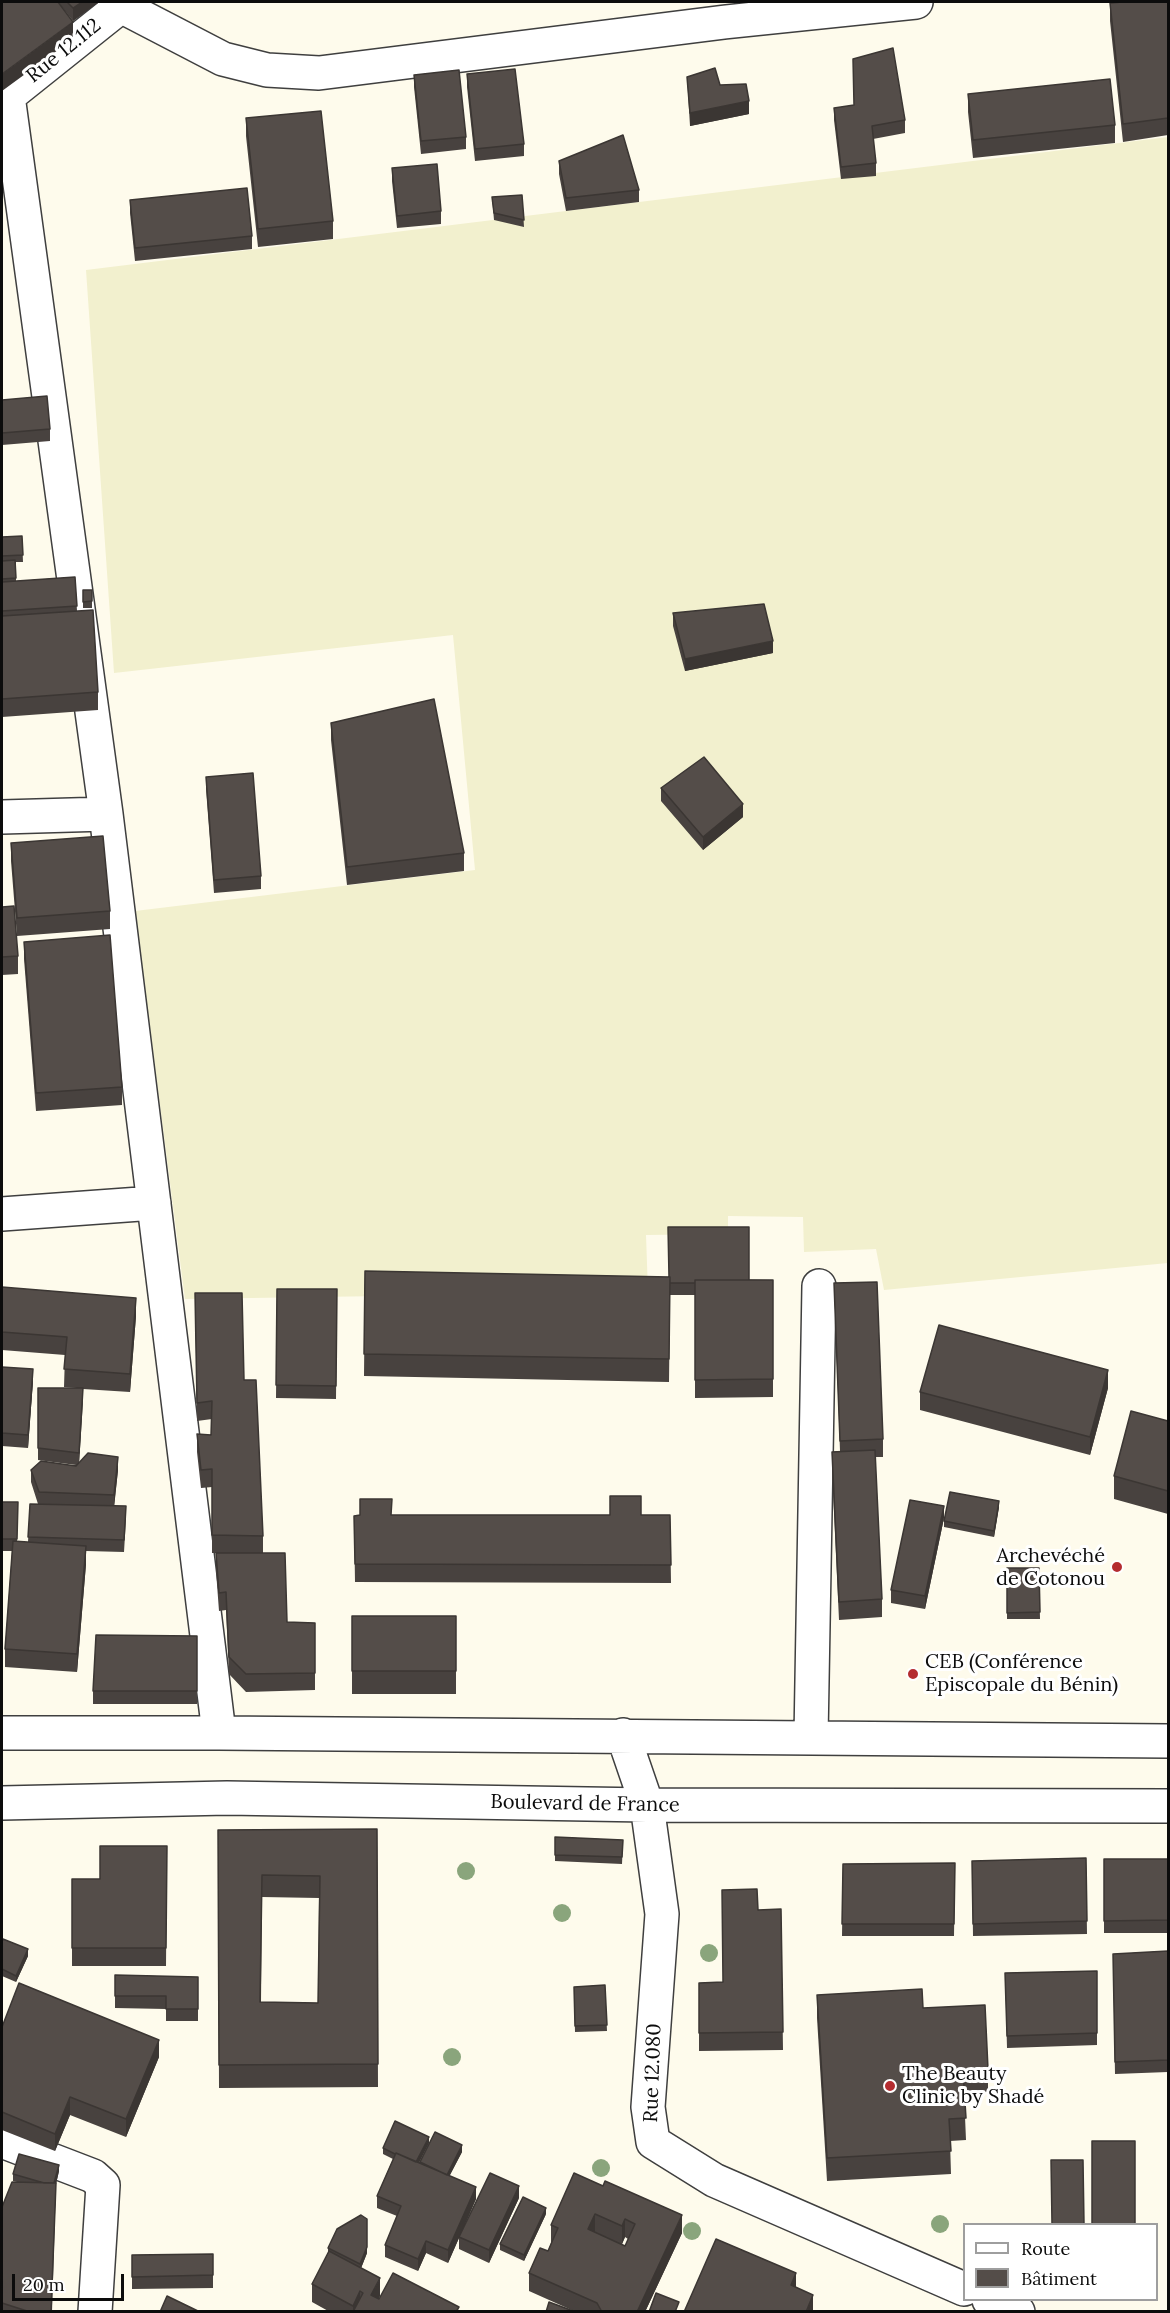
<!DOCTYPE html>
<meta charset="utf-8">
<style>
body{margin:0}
#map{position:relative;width:1170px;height:2313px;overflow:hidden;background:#fefbec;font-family:Lora,serif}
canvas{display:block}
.frame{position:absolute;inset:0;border:3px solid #0c0c0c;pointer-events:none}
.legend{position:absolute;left:963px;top:2223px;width:195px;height:78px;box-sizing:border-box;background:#fff;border:2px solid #9e9e9e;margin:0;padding:8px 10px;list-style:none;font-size:18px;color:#0c0c0c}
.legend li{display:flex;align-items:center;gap:12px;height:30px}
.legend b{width:30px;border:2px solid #9e9e9e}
.scale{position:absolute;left:12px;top:2274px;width:112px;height:27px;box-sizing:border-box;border:3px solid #0c0c0c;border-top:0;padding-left:8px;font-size:18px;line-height:21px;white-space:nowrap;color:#0c0c0c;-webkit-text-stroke:4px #fff;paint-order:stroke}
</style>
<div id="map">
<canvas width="1170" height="2313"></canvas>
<div class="frame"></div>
<ul class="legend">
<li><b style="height:8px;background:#fff"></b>Route</li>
<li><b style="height:16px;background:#544d49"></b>Bâtiment</li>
</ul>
<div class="scale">20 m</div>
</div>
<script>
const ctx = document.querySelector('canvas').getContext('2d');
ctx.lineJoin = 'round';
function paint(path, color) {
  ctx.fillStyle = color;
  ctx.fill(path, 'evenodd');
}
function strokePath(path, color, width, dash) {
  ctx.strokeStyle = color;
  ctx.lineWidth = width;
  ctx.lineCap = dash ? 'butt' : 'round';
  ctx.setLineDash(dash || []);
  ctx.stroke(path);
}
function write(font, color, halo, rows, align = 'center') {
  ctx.font = font + ' Lora,serif';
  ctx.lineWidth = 6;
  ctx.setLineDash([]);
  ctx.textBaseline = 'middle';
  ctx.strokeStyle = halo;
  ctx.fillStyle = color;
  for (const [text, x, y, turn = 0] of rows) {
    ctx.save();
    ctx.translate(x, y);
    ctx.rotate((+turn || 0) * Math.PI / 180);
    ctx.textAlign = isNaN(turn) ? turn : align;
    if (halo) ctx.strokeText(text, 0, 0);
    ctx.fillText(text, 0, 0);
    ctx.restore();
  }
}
paint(new Path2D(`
 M1168,137V1263L884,1290L876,1249L804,1252L803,1217L728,1216V1234L646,1235L648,1292L185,1299L135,911L475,870L453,635L114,673L86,270Z`), '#f2f0ce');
const minor = new Path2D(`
 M121,6L223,59L267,70L319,73L725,22L916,2
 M8,96L106,814L219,1733
 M2,101L126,2
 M2,817L106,814
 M2,1214L154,1203
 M2,1733H219L1168,1741
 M623,1735L647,1805L662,1914L648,2107L653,2142L714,2180L964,2289
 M811,1737L819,1286
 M2,1803L227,1798L647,1805L1168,1806
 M2,2141L93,2176L103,2185L95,2312
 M989,2300L1018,2312`);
strokePath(minor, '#3f3f3f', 36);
strokePath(minor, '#fff', 33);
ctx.fillStyle = '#8aa57c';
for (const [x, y] of [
 [466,1871],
 [562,1913],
 [709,1953],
 [452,2057],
 [601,2168],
 [940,2224],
 [692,2231]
]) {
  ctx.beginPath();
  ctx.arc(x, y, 9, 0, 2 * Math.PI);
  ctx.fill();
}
paint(new Path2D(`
 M58,2H99L73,21Z
 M1168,2V135L1123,142L1110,21V3Z
 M467,74L524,144V156L475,161L467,87Z
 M414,75L466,137V149L421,154L414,87Z
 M687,77L720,85L749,114L690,126Z
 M968,94L1115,125V143L973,158L968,112Z
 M834,108L905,120V133L873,139L876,163V176L841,179L834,120Z
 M246,118L333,221V239L258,247L246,136Z
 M559,161L639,190V202L566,211L559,174Z
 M392,168L441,211V224L397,228L392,181Z
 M522,195L524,227L494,220L492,197Z
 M130,200L252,236V249L135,261L130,213Z
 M2,400L50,429V441L2,445Z
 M22,536L23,562H16V581L75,577L77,611L98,692V710L2,717V537Z
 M83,590H92V608H83Z
 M673,613L773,653L685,671L673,626Z
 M331,723L464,853V871L347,885L331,740Z
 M206,777L261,876V889L214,893L206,789Z
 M661,788L743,817L703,850L661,801Z
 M11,843L110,911V929L17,936L11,861Z
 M2,907L18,956V974L2,975Z
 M24,942L122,1087V1105L36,1111L24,959Z
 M365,1271L773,1280V1397L695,1398V1295H670L669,1382L364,1376Z
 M834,1283L883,1439V1457H875L882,1599V1617L839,1620L832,1470V1452L840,1451Z
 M2,1287L136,1316L130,1392L83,1389L79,1462L118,1470L114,1506L126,1518L124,1552L86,1551V1564L77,1672L5,1667V1649L12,1551H2V1502H18L17,1542H28L30,1504H38L31,1482V1470L76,1465L38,1460V1388H77L64,1387L65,1355L2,1350Z
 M277,1289H337L336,1399L276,1398Z
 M195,1293L244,1380L263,1536V1553L287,1622L315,1623V1690L246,1692L229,1674L226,1610L219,1611L216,1571V1553H212V1487L201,1488L197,1452V1434L211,1435L212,1419L197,1421Z
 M2,1367L33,1381L28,1448L2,1446Z
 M1108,1388L1090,1455L920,1410V1392Z
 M1168,1421V1514L1114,1499V1476Z
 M999,1507L994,1537L944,1527V1521Z
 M360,1515H670L671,1583L355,1582L354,1516Z
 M944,1518L925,1609L891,1603V1590Z
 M1007,1568H1039L1040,1619H1007Z
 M352,1616H456V1694H352Z
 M197,1636V1704H93V1691Z
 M377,1829L378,2087L219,2088L218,1830ZM262,1897L319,1898L318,2003L261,2002Z
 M555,1837L623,1840L622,1864L555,1861Z
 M167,1846L166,1966H72V1879H100Z
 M1086,1858L1087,1934L973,1936L972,1861Z
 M1104,1859H1168V1933H1104Z
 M955,1863L954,1936H842L843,1864Z
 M781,1909L783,2050L699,2051V1983L723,1982Z
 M2,1942L28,1956L16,1982L2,1976Z
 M1168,1951V2072L1115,2074L1113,1954Z
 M1097,1971V2045L1007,2048L1005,1973Z
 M115,1975L198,1977V2021H166V2009L115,2008Z
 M605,1985L607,2031L575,2032L574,1987Z
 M817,1995L923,2008L988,2069V2092L964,2093L966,2140L950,2141L951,2174L827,2181L817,2018Z
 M2,2027L159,2057L126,2137L70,2115L55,2151L2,2130Z
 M429,2143L419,2163H420V2162L462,2152L449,2176L476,2199L464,2227L519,2198L489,2263L459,2249V2238L448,2263L426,2253L418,2271L385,2257V2245L397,2216L377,2208V2196L393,2159L383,2154V2148Z
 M59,2171L56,2184L52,2312H2V2207L17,2182L13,2181V2174Z
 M574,2173L682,2233L645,2312H576L529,2291V2273L548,2251L551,2243V2225ZM625,2237L628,2239L625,2246L622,2244Z
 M546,2214L524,2261L500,2250V2244Z
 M367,2219V2253L361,2268L380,2296L378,2299L459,2312H330L312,2302V2284L328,2254V2248Z
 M213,2254V2288L132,2289V2255Z`), '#48423f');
paint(new Path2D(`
 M82,2H99L73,21V8Z
 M73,22V39L2,91V74Z
 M749,101V114L690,126V113Z
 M773,641V653L685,671V659Z
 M743,804V817L703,850V837Z
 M136,1298V1316L130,1392V1374Z
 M33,1369V1381L28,1448V1435Z
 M1108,1370V1388L1090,1455V1437Z
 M83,1388V1401L79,1465V1453Z
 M118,1457V1470L114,1508V1495Z
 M999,1501V1507L994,1537V1531Z
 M944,1506V1518L925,1609V1596Z
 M86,1546V1564L77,1672V1654Z
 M28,1949V1956L16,1982V1976Z
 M159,2040V2057L126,2137V2119Z
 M70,2097V2115L55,2151V2134Z
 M429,2137V2143L415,2170V2164Z
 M462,2145V2152L447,2181V2175Z
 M59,2165V2171L56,2184L51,2312L54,2186Z
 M519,2186V2198L489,2263V2250Z
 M476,2187V2199L448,2263V2250Z
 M546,2208V2214L524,2261V2255Z
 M595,2214V2232L588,2229Z
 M682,2215V2233L645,2312H637Z
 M625,2219V2237L622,2244V2226Z
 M426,2241V2253L418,2271V2259Z
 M367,2247V2253L360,2271V2264Z
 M796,2273V2291L791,2285Z
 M380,2278V2296L371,2312V2295Z
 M360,2291V2309L359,2312H353V2306Z
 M813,2295V2312H806Z`), '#3b3633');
const building = new Path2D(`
 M2,2H58L73,22L2,74Z
 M67,2H82L73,8Z
 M1123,2H1168V118L1123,124L1110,3Z
 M893,48L905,120L872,126L876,163L841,167L834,108L854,105L853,59Z
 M715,68L720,85L746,84L749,101L690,113L687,77Z
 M515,69L524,144L475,149L467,74Z
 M459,70L466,137L421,141L414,75Z
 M1110,79L1115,125L973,140L968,94Z
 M321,111L333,221L258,229L246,118Z
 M623,135L639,190L566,198L559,161Z
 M437,164L441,211L397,216L392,168Z
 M247,188L252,236L135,248L130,200Z
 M522,195L524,220L494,213L492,197Z
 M47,396L50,429L2,433V400Z
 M22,536L23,555L2,556V537Z
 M15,560L16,578L2,579V561Z
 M75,577L77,606L2,611V582Z
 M83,590H92V601L83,602Z
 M764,604L773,641L685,659L673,613Z
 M93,610L98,692L2,699V616Z
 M434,699L464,853L347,867L331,723Z
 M704,757L743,804L703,837L661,788Z
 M253,773L261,876L214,880L206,777Z
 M103,836L110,911L17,918L11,843Z
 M14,906L18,956L2,957V907Z
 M110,935L122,1087L36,1093L24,942Z
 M668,1227H749V1280H695V1283H670V1277H669Z
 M365,1271L670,1277L669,1359L364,1354Z
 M695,1280H773V1379L695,1380Z
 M877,1282L883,1439L840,1441L834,1283Z
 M2,1287L136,1298L130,1374L64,1369L67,1337L2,1332Z
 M277,1289H337L336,1386L276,1385Z
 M195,1293H242L244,1380H256L263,1536L212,1535V1469L201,1470L197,1434L211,1435L212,1401L197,1403Z
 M939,1325L1108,1370L1090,1437L920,1392Z
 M2,1367L33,1369L28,1435L2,1433Z
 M38,1388H83L79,1453L38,1448Z
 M1131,1411L1168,1421V1491L1114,1476Z
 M875,1450L882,1599L839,1602L832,1452Z
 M88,1453L118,1457L114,1495L39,1492L31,1470L41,1461L76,1466Z
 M950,1492L999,1501L994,1531L944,1521Z
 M610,1496H641V1515H670L671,1565L355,1564L354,1516L360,1515V1499H392L391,1515H610Z
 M910,1500L944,1506L925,1596L891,1590Z
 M2,1502H18L17,1539H2Z
 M30,1504L126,1506L124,1540L28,1537Z
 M13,1541L86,1546L77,1654L5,1649Z
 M216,1553H285L287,1622L315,1623V1673L246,1674L229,1657L226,1592L219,1593Z
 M1007,1568H1039L1040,1612L1007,1613Z
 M352,1616H456V1671H352Z
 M96,1635L197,1636V1691H93Z
 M377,1829L378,2064L219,2065L218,1830ZM262,1875L320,1876L318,2003L260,2002Z
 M555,1837L623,1840L622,1857L555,1855Z
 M100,1846H167L166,1948H72V1879H100Z
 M1086,1858L1087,1921L973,1924L972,1861Z
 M1104,1859H1168V1920L1104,1921Z
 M955,1863L954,1924H842L843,1864Z
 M757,1889L758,1910L781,1909L783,2032L699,2033V1983L723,1982L722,1890Z
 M3,1939L28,1949L16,1976L2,1969V1942Z
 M1168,1951V2060L1115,2062L1113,1954Z
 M1097,1971V2033L1007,2036L1005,1973Z
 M115,1975L198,1977V2009H166V1996H115Z
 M19,1983L159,2040L126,2119L70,2097L55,2134L2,2112V2027Z
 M605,1985L607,2025L575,2026L574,1987Z
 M922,1989L923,2008L985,2005L988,2069L963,2071L966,2118L949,2119L951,2151L827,2158L817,1995Z
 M395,2121L429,2137L416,2162L396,2153L395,2154L383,2148Z
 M435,2132L462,2145L447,2175L420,2162Z
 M1092,2141H1135V2224H1092Z
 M396,2153L476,2187L448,2250L426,2241L418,2259L385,2245L401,2206L377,2196Z
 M19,2154L59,2165L54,2183H44L13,2174Z
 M1051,2160H1083L1084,2224H1052Z
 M490,2173L519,2186L489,2250L459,2237Z
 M574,2173L603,2186L605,2181L682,2215L637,2312H602L597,2303L529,2273L540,2248L548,2251L558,2228L551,2225ZM595,2214L622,2226L625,2219L635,2224L625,2246L588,2229Z
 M12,2182L56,2183L51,2312H30L2,2303V2207Z
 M523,2197L546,2208L524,2255L500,2244Z
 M361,2215L367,2219V2247L360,2264L328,2248L337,2229Z
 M716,2239L796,2273L791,2285L813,2295L806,2312H684Z
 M329,2251L380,2278L371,2295L379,2299L393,2273L459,2307L456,2312H353L363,2293L360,2291L353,2306L312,2284Z
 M213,2254V2275L132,2277V2255Z
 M656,2293L679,2302L675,2312H649Z
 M167,2296L200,2312H160Z
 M549,2302L576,2312H546Z`);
paint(building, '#544d49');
strokePath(building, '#3b3633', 1.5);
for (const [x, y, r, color] of [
 [1117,1567,6,"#b42c30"],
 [913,1674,6,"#b42c30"],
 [890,2086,6,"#b42c30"]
]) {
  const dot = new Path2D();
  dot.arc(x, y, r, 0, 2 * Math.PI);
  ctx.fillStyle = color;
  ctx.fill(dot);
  strokePath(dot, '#fff', 2);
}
write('20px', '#0c0c0c', '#fff', [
 ["Rue 12.112",64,51,-39],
 ["Boulevard de France",585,1804,1],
 ["Rue 12.080",653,2073,-88]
]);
write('20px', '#0c0c0c', '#fff', [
 ["Archevéché",1105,1556,"right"],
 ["de Cotonou",1105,1579,"right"],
 ["CEB (Conférence",925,1662],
 ["Episcopale du Bénin)",925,1685],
 ["The Beauty",902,2074],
 ["Clinic by Shadé",902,2097]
], 'left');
</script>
